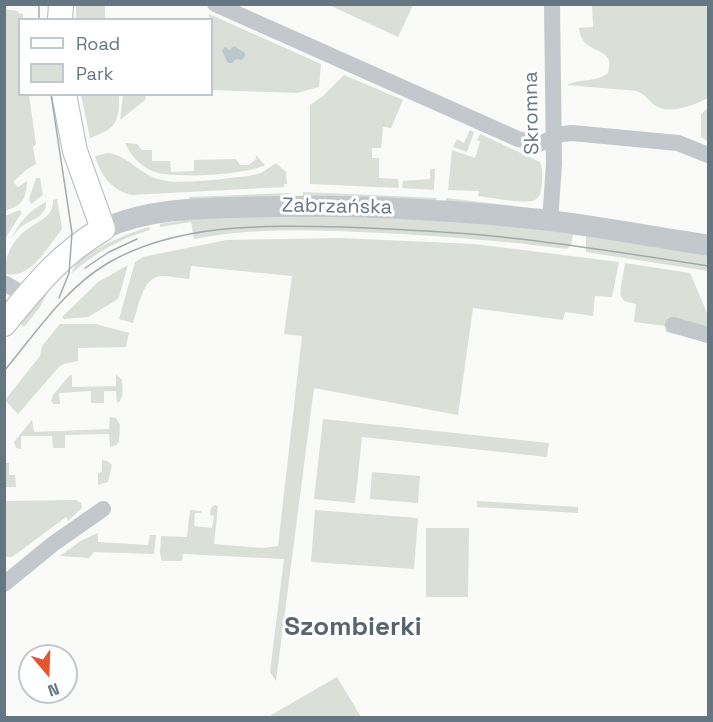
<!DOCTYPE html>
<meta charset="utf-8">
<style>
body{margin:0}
#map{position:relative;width:713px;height:722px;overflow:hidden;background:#fafaf8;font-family:"Space Grotesk",sans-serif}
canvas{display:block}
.frame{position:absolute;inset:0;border:6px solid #657683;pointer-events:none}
.legend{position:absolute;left:18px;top:18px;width:195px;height:78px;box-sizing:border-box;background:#fff;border:2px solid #c1c8cd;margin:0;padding:8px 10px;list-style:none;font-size:18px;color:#657683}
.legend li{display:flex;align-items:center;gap:12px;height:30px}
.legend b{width:30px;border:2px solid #c1c8cd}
.north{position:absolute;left:18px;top:644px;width:60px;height:60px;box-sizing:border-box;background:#fff;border:2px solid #c1c8cd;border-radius:50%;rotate:161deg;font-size:16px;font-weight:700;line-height:24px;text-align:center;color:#657683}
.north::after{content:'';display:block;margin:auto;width:21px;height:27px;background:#e4572e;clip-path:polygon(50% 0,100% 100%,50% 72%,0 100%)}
</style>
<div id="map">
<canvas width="713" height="722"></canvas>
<div class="frame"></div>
<ul class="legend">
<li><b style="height:8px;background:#fff"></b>Road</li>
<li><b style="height:16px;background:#dadfd7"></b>Park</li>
</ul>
<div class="north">N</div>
</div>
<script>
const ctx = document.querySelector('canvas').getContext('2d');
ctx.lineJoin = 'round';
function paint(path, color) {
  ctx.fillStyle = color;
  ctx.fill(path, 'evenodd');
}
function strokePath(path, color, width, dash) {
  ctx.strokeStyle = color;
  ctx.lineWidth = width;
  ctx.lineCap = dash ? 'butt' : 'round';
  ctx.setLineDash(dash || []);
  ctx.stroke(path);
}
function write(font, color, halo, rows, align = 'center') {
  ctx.font = font + ' "Space Grotesk",sans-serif';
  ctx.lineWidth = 6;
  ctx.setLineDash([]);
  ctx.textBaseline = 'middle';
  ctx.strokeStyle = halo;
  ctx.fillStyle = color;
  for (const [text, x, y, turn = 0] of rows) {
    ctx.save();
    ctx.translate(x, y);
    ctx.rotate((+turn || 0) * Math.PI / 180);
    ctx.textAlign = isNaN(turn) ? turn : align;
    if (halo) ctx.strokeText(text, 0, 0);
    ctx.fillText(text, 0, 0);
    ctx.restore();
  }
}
paint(new Path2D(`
 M76,5H105V19H76Z
 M329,5L413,4V5L398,37Z
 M592,5H708V98C694,105 667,117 652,103C647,98 644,94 637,91L567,85C580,78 596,83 608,73C615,51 595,53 584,42C581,38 580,33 579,28L593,27Z
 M4,9L18,11V13L23,14V19L20,20V94L29,95L36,144L33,147L36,164L26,170L13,182L18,187L27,181C26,200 22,205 5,211Z
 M209,14L321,64L319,87L297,93L212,90V20H209Z
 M344,75L403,100L391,128L383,127L381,148H372V158H379V178L398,179L399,188L310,184V105L323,96Z
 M81,95H119C120,123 115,129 90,138Z
 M123,95L146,96L145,100L120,120Z
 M708,108V136L707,141L701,137V114Z
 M470,130L474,132L467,152L453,147L457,139L464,143Z
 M480,134L540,162C543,169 542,175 542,181C541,188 542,195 536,199C529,206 489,197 478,196L479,191L448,190L452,150L475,158L480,142L477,140Z
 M125,143L137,144L142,150H152V161H170L171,172L194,171V160L236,159L240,165H249L256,159V155L265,165C246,175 168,180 150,170C138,164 131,155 125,143Z
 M108,153C127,155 140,174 158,179C180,186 225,178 249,176L261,173L276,163L286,172L287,184H284V187L131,195C110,189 101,175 95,156Z
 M430,169H435L434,190L402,188L403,181L430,179Z
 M36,178H40L43,195L31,204L29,199Z
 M303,192L437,198L436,201L303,196Z
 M289,193L288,196L189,200V197Z
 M446,198L524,207L446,202Z
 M57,199L62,229C48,246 31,280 5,274C4,258 12,241 25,231C37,221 54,218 53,200Z
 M46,202C47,217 31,219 21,227C17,230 14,235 11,239C19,223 29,210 46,202Z
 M19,210L22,212L5,239V216Z
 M384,216L531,228L573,234L571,245L567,249C505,241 443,236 381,233C318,230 256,227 194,239L191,222L160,227V224C229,210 313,217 384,216Z
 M149,227L150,230C121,238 95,253 72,273C76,253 131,232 149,227Z
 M586,236L708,255V271L586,252Z
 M339,238L475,244L619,262L612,297L595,296L593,316L565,312L563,320L473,308L458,415L314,388L276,681L270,672L284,559L183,554L182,561H162L160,553L161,536L187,537L190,510L201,511L202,513H195L194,526L212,528L214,516L210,515L211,508L214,505L218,506L214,544L262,548L278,546L302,336L284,334L292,276L191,266L189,279C180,278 170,276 161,276C142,277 138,309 133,323L119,319L135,262L143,257L226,240Z
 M625,263L690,273L708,315V334L682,335L666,332V326L634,322L636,304L624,301L620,294Z
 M128,265L119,297L115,301L88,317L64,319L62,317L98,282Z
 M50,288L40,307L24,327L20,323Z
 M60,324H96L129,333L126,347L78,348V361L63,364L58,368L18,414L5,400L40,356L42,346Z
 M116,374L122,380C122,387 125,399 117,403L116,391H104V403H91V391L59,393L60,404H54L51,401L53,395L69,376L72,375V387L116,386Z
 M110,417L116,418L120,425L119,442L116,445L110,447L109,434L65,435V448H53L52,436H21V449L16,448L14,442L32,420L34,432L109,429Z
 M323,419L549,443L547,457L362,437L355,503L314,499Z
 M102,460L107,461L112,465L108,482L98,485V473L102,472Z
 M5,463H9V475H15L16,487H5Z
 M372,472L420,476L418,503L370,499Z
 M76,500L81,503L82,508L68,521L66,517L12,557H5V501Z
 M477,501L578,507V513L477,507Z
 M315,510L418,518L414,569L311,562Z
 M426,528H469L468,597H426Z
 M98,533V542L148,545L150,535H156L154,554L94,552L89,558L60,556L82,540Z
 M337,677L361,717H272L271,715Z`), '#dadfd7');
paint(new Path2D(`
 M234,46L245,53V56L242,60L236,59L232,63H228L222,51L225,47L230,50Z`), '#bbc7cb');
const secondary = new Path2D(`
 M60,20L61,4
 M4,324C35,286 60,254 103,229L75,151L64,94`);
strokePath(secondary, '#b3babf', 26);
strokePath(new Path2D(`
 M215,4L518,139L539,144L562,134L572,133L678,143L708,155
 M550,221L554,164L552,4
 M4,283L27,296
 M673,325L708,335
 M4,584L53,544L103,509`), '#c3c8cc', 16);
strokePath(new Path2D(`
 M103,229C149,208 201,208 250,207C349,204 448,209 546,220C600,227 655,237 708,245`), '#c3c8cc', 21);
strokePath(secondary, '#fff', 24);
strokePath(new Path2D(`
 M39,20V4
 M51,94L72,233L69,273L59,298
 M85,268L109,252L137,239
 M4,371C36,333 64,289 108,263C177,223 265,225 343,227C393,229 443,231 492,236C565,243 637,255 708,266`), '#a2aab0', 1.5);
write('20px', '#657683', '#fff', [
 ["Skromna",532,113,-91],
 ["Zabrzańska",337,207,1]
]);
write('bold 26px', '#57646e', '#fff', [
 ["Szombierki",353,628]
]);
</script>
